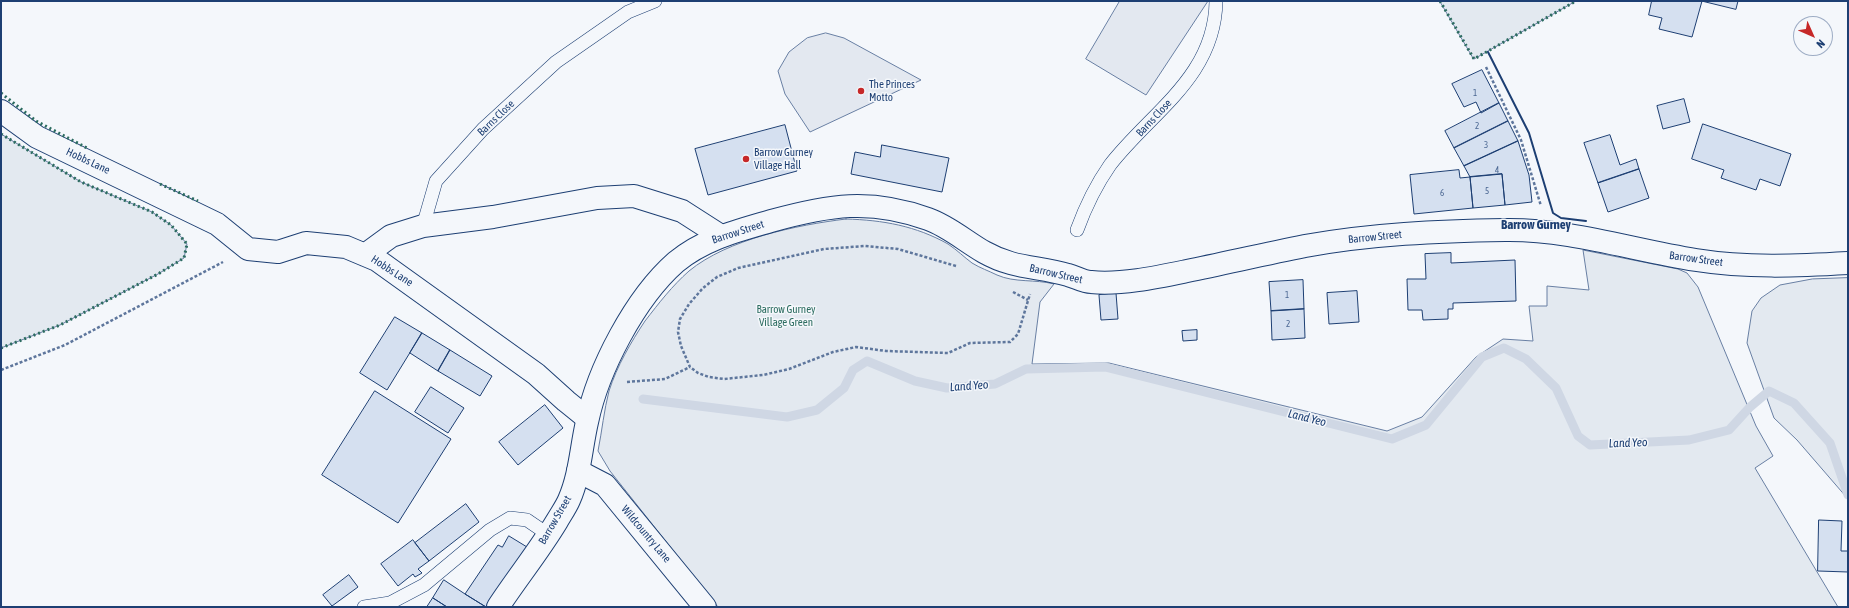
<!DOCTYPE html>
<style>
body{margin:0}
#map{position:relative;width:1849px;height:608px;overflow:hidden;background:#f4f7fb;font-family:"Asap Condensed",sans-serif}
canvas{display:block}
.frame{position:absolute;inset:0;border:2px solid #1d3f73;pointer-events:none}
.north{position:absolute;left:1793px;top:16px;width:40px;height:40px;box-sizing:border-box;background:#f4f7fb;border:1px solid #9eadc5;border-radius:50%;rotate:135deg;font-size:11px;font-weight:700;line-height:16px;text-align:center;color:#1d3f73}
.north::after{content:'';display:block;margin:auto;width:14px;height:18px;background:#c62828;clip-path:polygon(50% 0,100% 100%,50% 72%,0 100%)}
</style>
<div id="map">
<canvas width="1849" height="608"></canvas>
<div class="frame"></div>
<div class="north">N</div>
</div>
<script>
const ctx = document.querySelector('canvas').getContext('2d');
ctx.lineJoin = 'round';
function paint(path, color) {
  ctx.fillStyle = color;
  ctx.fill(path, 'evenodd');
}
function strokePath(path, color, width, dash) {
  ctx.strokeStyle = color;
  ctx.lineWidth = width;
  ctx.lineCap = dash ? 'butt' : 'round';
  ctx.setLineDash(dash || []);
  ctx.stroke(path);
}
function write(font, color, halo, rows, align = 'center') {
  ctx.font = font + ' "Asap Condensed",sans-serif';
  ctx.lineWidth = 3;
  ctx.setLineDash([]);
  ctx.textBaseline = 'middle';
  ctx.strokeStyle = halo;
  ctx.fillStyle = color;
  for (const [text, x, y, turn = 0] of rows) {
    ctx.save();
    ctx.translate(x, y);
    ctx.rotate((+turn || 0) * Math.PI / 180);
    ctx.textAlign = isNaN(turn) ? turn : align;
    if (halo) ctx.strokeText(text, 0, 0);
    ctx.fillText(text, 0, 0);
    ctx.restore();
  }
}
const green = new Path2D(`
 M1440,1H1576L1474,59Z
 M1,134L81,182L152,212L171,225L187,244L184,258L158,274L60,325L1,348Z
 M846,219C883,220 916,226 948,244C957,250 964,257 972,263C980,268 989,271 997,275C1015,283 1035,279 1054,284L1040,302L1032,364L1109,363L1387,431L1422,417L1476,357L1503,339L1533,341L1529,306H1547V286L1589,290L1583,250L1678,269L1687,273L1698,287L1756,426L1773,456L1755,468L1838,607H718L610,471L598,451C602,431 604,410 609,391C617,366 631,342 645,321C659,303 672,286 689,271C728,239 797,225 846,219Z
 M1848,278V499L1797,440L1774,418L1747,343L1752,311L1761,298L1780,285L1812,279Z`);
paint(green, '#e3e9f0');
strokePath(green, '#687fa3', 1);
const parking = new Path2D(`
 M1120,1H1208L1146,95L1086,59Z
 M826,33L844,38L921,80L810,132L785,94L778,71L789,52L807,38Z`);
paint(parking, '#e3e8f0');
strokePath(parking, '#687fa3', 1);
strokePath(new Path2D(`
 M643,399L787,417L817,410L844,388L853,370L867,361L915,381L947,388L995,384L1026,369L1105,367L1392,439L1426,425L1482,357L1504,348L1526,359L1556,388L1578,436L1590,445L1689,440L1729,430L1750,407L1769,391L1794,403L1830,443L1848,495`), '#cfd7e4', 9);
const building = new Path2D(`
 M1652,1H1702L1692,37L1659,29L1662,18L1649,15Z
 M1702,1H1738L1736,9Z
 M1482,70L1499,103L1481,113L1476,102L1464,107L1452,84Z
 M1684,99L1690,122L1663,129L1657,106Z
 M1499,103L1508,121L1454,148L1445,131Z
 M1508,121L1518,141L1464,166L1454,148Z
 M1703,124L1791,154L1780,186L1760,179L1756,190L1721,178L1724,170L1692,159Z
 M785,125L797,171L708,195L695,149Z
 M1610,135L1620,165L1636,159L1639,169L1598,183L1584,143Z
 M1518,141L1529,175L1532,202L1505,205L1502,174L1470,177L1464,166Z
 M882,145L949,158L942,192L851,174L855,152L880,157Z
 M1639,169L1649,198L1608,212L1598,183Z
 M1459,170L1460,178L1470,177L1473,208L1414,214L1410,175Z
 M1502,174L1505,205L1473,208L1470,177Z
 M1451,253V263L1515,260L1516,301L1453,303V309H1448V319L1423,320L1422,310H1408L1407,279H1426L1425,254Z
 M1303,280L1304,309L1271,311L1269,282Z
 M1357,291L1359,322L1329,324L1327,293Z
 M1116,293L1118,319L1101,320L1099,295Z
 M1304,309L1305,338L1272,340L1271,311Z
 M395,317L422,333L387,390L360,373Z
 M1197,330V340L1183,341L1182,331Z
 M422,333L450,350L438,371L410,353Z
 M450,350L492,376L480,396L438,371Z
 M431,387L464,408L448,433L415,412Z
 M375,391L451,439L398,523L322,475Z
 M545,405L563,428L518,465L499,442Z
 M466,504L479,522L429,561L415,543Z
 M1819,520L1842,521L1841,551H1848V572L1818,571Z
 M509,536L527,547L486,607L465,594L498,545L502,547Z
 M413,540L429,561L418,569L422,573L415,577L413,574L398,586L381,564Z
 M349,575L358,587L332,606L323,595Z
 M444,580L465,594L486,607H447L433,598Z
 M433,598L447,607H427Z`);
paint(building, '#d5e0f0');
strokePath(building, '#1d3f73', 1);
const service = new Path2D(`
 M423,226L436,181L483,129L556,62L628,12L655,1
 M1077,230C1085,208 1096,185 1110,165C1151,112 1215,77 1216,1
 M364,607L390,603L424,585L490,530L510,518L527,520L549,535`);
const minor = new Path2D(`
 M1,111L37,137L217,224L248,249L278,252L306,243L346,247L377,260L536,374L566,401L587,418
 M365,255L391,236L423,226L493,217L597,198L634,196L682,211L721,236
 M578,471L605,485L705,607`);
const secondary = new Path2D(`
 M498,607C517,578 539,551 557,521C561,514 566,507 569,500C580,475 581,448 587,422C598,369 635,298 676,262C704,239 737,231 771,221C829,205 870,198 928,219C948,226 965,241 984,252C1014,269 1037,266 1068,275C1076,277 1083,282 1091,282C1121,285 1158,277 1187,271C1226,263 1265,254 1305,246C1371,234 1438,231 1505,230C1570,229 1632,250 1696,260C1746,268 1797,266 1848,263`);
strokePath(service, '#1d3f73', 14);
strokePath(minor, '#1d3f73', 24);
strokePath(secondary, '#1d3f73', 24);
strokePath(new Path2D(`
 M1486,67L1521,140L1541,206
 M956,266L898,249L865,246L824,249L738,268L717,277L703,288L689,304L680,319L678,332L681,346L690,367L698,373L709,377L724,379L763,375L789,369L833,352L856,347L886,351L948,353L970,343L1010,342L1018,334L1030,294
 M1013,292L1028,300
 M1,370L65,345L223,262
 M627,382L665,379L690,367`), '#5e769c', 2.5, [3, 2]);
strokePath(service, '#f4f7fb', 13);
strokePath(minor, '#f4f7fb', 22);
strokePath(secondary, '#f4f7fb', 22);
strokePath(new Path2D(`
 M1440,1L1474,59L1576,1
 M1,93L36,121L87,148
 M1,134L81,182L152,212L171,225L187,244L184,258L158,274L60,325L1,348
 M160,184L198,201`), '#2c6c60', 3, [2, 3]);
strokePath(new Path2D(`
 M1488,52L1529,133L1553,213L1561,218L1586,221`), '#1d3f73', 2);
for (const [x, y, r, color] of [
 [861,91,4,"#c62828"],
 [746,159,4,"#c62828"]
]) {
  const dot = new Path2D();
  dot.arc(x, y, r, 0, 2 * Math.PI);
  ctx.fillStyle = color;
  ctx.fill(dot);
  strokePath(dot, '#f4f7fb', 1.5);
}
write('9px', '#4b6792', null, [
 ["1",1475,93],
 ["2",1477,126],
 ["3",1486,145],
 ["4",1497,170],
 ["5",1487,191],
 ["6",1442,193],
 ["1",1287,295],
 ["2",1288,324]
]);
write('11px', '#1d3f73', '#f4f7fb', [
 ["The Princes",869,85],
 ["Motto",869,98],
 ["Barrow Gurney",754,153],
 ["Village Hall",754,166]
], 'left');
write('11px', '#1d3f73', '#f4f7fb', [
 ["Barns Close",496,118,-44],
 ["Barns Close",1154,118,-47],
 ["Hobbs Lane",88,161,25],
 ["Barrow Street",738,232,-18],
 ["Barrow Street",1375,237,-6],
 ["Barrow Street",1696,259,8],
 ["Hobbs Lane",392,271,33],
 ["Barrow Street",1056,274,13],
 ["Barrow Street",555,520,-60],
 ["Wildcountry Lane",646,534,50]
]);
write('11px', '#2c6c60', '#f4f7fb', [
 ["Barrow Gurney",786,310],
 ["Village Green",786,323]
]);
write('italic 12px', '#1d3f73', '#f4f7fb', [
 ["Land Yeo",969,386,-4],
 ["Land Yeo",1307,418,14],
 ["Land Yeo",1628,443,-2]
]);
write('bold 13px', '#1d3f73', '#f4f7fb', [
 ["Barrow Gurney",1536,225]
]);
</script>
